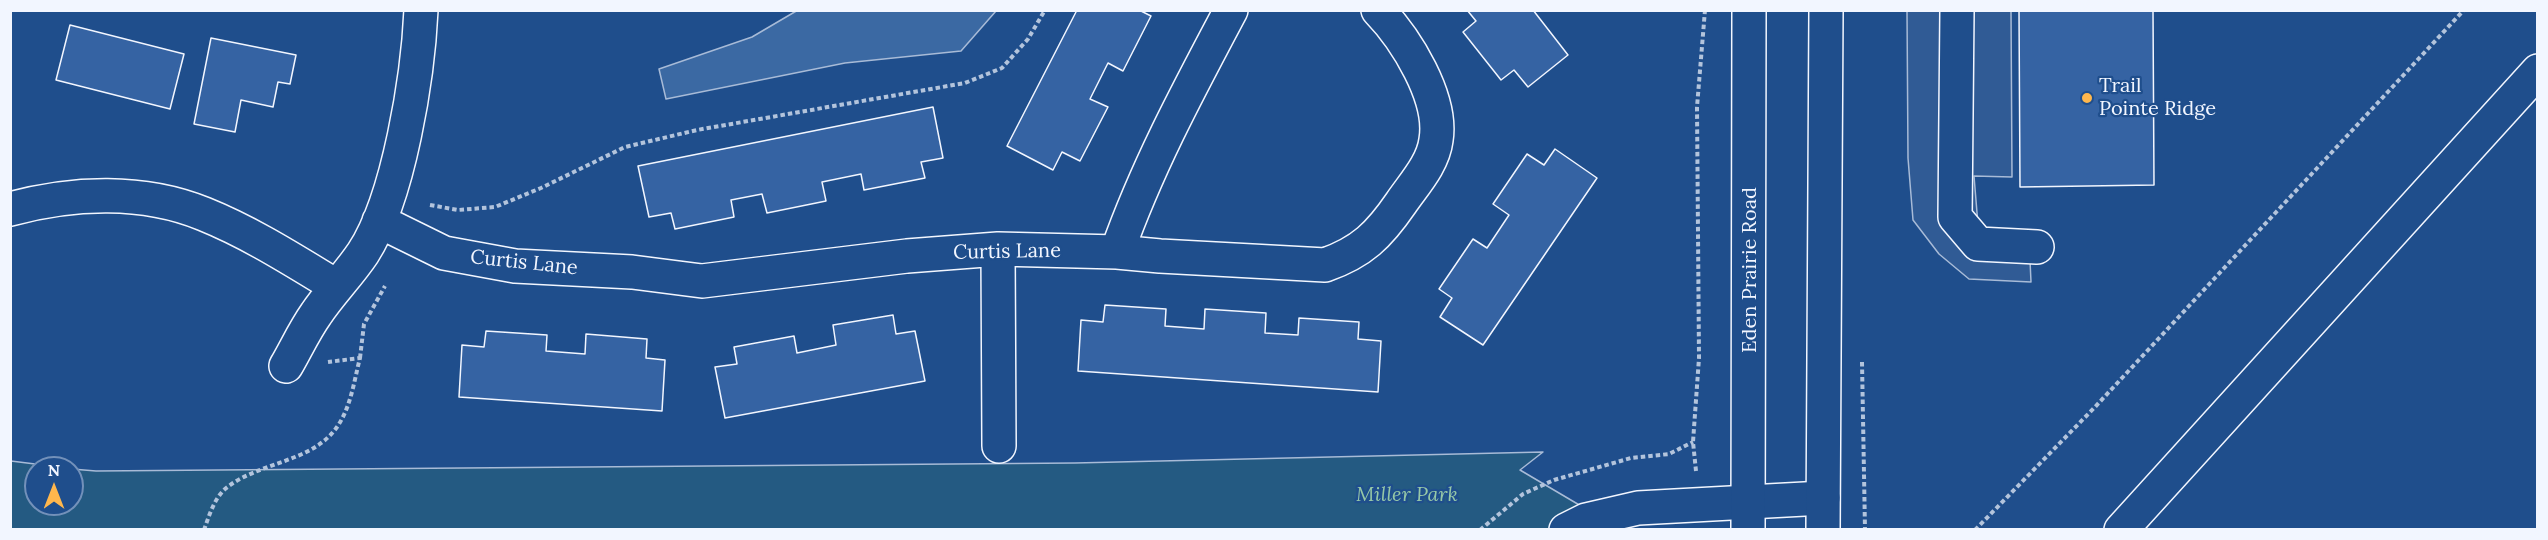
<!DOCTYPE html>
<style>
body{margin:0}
#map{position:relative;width:2548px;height:540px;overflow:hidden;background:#1f4e8c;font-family:Lora,serif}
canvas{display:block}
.frame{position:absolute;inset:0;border:12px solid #f2f6ff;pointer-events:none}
.north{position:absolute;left:24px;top:456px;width:60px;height:60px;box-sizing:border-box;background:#1f4e8c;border:2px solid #7391ba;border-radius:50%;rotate:0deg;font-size:16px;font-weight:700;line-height:24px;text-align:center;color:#f2f6ff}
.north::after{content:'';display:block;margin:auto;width:21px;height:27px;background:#ffb74d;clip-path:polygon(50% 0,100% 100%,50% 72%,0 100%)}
</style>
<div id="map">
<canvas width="2548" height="540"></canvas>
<div class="frame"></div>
<div class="north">N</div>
</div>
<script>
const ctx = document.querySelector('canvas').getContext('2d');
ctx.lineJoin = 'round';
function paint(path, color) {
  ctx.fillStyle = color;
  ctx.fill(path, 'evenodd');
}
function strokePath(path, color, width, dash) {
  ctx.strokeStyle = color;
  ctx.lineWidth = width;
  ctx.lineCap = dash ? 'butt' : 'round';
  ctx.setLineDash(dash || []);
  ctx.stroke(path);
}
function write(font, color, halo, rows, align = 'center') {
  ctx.font = font + ' Lora,serif';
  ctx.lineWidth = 4.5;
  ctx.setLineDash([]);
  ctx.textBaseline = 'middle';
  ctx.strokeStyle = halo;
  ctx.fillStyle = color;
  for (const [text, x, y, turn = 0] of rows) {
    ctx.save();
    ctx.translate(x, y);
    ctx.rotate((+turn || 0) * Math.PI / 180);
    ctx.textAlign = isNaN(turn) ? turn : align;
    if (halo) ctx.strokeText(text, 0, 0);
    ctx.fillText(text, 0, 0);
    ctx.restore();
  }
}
const green = new Path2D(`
 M1543,452L1520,470L1620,529L11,530V461L67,468H36V504H72V469L96,471L1075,463Z`);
paint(green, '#245a82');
strokePath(green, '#a8bbd7', 1.5);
const parking = new Path2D(`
 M1907,11H2011L2012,177L1974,176L1979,237L2029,239L2031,282L1969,279L1939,254L1913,220L1908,158Z`);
paint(parking, '#305b95');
strokePath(parking, '#a8bbd7', 1.5);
const water = new Path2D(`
 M798,10H996V11L961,51L845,63L666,99L659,69L752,37Z`);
paint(water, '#3b69a3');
strokePath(water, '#a8bbd7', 1.5);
const building = new Path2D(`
 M1077,10H1139L1151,16L1123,71L1108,63L1090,99L1108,107L1080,161L1062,152L1053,170L1007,146Z
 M1467,10H1533L1568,55L1528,87L1514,70L1501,80L1463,32L1476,21Z
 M2019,10H2153L2154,185L2020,187Z
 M70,25L184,54L170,109L56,80Z
 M211,38L296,55L290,84L278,82L273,107L241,100L235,132L194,124Z
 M933,107L943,158L921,162L925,178L864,190L861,174L822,182L826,201L767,213L762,194L731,200L734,217L675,229L671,213L649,217L638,166Z
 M1555,149L1597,178L1483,345L1440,317L1452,298L1439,289L1473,239L1487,248L1509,215L1493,204L1527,154L1544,165Z
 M1105,305L1166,309L1165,326L1204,329L1205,309L1266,313L1265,333L1298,335L1299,318L1359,322L1358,339L1381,341L1378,392L1078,371L1081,320L1103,322Z
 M893,315L896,334L915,331L925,381L725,418L715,367L737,364L734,347L794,336L797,353L836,345L833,325Z
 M486,331L547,335L546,351L585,354L586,334L647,339L646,358L665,360L662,411L459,397L462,345L484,347Z`);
paint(building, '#3563a3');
strokePath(building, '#f2f6ff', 1.5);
const minor = new Path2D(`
 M1957,10L1955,217L1978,244L2037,247
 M10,209C73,192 143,189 204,214C251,233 293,260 336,286
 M379,221L444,253L515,266L632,272L702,281L907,256L998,249L1117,252L1160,256L1325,265C1362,252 1379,235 1401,203C1414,184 1433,164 1436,140C1443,98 1406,39 1378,10
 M998,249L999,446
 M1117,252C1147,167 1189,89 1231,10
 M286,366C296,349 304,331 316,314C330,293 349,274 363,253C399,198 418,76 421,10
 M1566,530L1586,520L1638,508L1823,498
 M2121,530L2538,71`);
const major = new Path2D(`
 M1748,530L1749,10
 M1823,530L1826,10`);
strokePath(minor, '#f2f6ff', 36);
strokePath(major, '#f2f6ff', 36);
strokePath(new Path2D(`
 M430,205L458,210L495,207L541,188L625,147L697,130L965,83L1002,68L1028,39L1045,10
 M360,358L364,324L385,286
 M1862,362L1865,530
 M1696,471L1693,442L1699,358L1697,107L1705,10
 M204,530C209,516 214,499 225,489C257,462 312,463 337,427C351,407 354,381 360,358L328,362
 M1480,530L1523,494L1554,480L1631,458L1669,454L1693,442
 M1975,530L2095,407L2464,10`), '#b3c4dc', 4, [4.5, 3]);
strokePath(minor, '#1f4e8c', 33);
strokePath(major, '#1f4e8c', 33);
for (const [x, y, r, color] of [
 [2087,98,6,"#ffb74d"]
]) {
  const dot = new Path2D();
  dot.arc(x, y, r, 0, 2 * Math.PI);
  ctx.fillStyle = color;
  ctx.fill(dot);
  strokePath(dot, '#1f4e8c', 2);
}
write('20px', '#f2f6ff', '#1f4e8c', [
 ["Trail",2099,86],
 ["Pointe Ridge",2099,109]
], 'left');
write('20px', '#f2f6ff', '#1f4e8c', [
 ["Curtis Lane",1007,252,-1],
 ["Curtis Lane",524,263,6],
 ["Eden Prairie Road",1750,270,-90]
]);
write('italic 20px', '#97c8a6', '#1f4e8c', [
 ["Miller Park",1407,495]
]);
</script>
